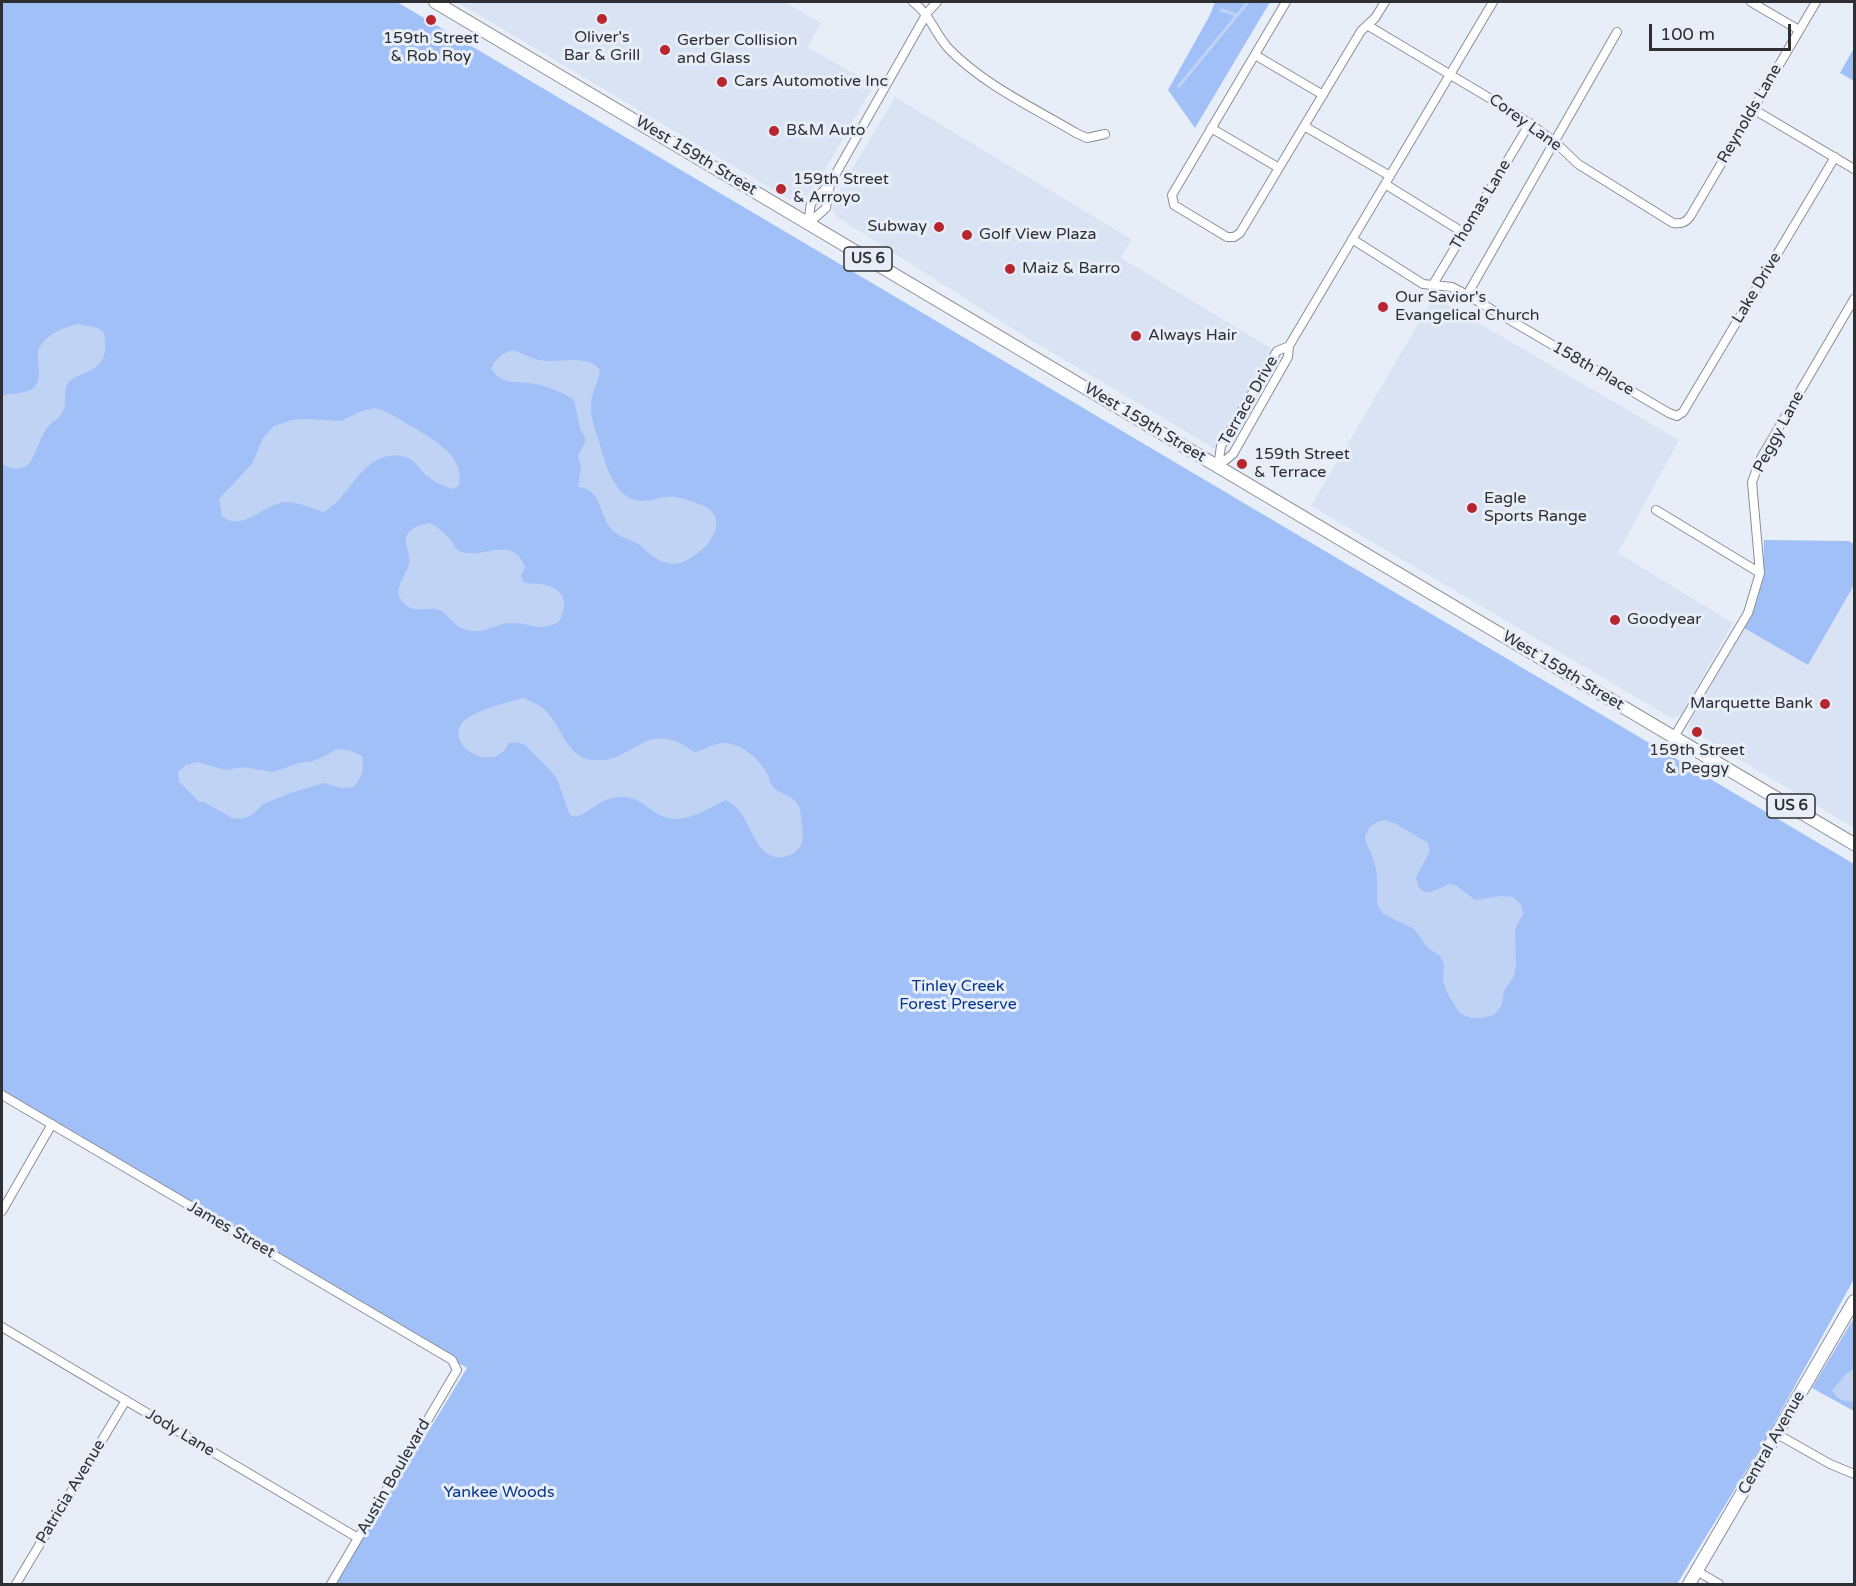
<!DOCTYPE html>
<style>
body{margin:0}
#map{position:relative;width:1856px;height:1586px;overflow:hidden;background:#e8eef8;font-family:"Varela Round",sans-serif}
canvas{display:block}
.frame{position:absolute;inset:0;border:3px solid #2d2f33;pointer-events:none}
.scale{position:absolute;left:1649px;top:24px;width:142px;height:27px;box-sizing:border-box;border:3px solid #2d2f33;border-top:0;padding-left:8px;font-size:18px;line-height:21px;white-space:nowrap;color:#2d2f33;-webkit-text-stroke:4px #e8eef8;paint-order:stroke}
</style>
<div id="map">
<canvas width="1856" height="1586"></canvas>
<div class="frame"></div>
<div class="scale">100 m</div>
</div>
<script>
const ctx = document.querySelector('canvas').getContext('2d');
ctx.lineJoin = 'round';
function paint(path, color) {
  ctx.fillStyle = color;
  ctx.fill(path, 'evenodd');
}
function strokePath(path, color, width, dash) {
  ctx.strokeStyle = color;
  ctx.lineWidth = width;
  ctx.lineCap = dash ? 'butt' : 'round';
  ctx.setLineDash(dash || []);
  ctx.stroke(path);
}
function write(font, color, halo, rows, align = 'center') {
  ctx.font = font + ' "Varela Round",sans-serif';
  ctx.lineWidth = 6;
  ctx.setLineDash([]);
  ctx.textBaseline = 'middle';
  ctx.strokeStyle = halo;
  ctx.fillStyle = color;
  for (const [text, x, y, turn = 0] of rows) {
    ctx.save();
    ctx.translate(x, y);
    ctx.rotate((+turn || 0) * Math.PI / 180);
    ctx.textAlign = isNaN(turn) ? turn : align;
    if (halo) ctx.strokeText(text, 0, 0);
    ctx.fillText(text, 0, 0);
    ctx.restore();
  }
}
paint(new Path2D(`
 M457,2H785L821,23L808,46L809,48L874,85L814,188L805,198L794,202Z
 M895,97L1131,239L1121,258L1272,349L1215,449L1024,336L837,217L832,209L835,198Z
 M1434,297L1679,440L1618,553L1733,623L1681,715L1673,719L1311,506Z
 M1854,585V828L1693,732L1689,726L1691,720L1744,628L1808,665Z`), '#dae3f4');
paint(new Path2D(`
 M2,2H397L1854,864V1279L1766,1438L1677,1584H335L467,1368L2,1091Z
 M1215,2H1270L1195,128L1168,90L1210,15Z
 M1854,48V81L1840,73Z
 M1764,540L1849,541L1854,544V585L1808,665L1744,628C1763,594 1763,579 1764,540Z
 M1854,1318V1411L1812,1388Z`), '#a1c0f8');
paint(new Path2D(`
 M79,324L98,328L104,333C107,354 106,363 85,373C80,375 73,377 69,382C62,390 67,400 64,409C61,418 52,421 46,429C33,449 34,481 2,464V396C12,392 29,395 36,385C43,375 36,362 38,352C43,335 63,327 79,324Z
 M512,350C521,352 530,358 539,360C559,364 586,353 600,370C599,383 591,391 591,405C590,419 598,436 601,449C607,468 615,498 640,501C649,501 658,498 667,497C675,496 685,499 693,502C700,504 708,507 713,513C727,533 694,562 675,564C667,564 660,561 654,557C647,553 643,546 636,543C626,538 616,536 609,526C599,512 600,488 578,487L581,468L578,456L586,440L580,428L574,400C561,391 545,385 529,383C512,381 504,385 491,369C495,358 502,354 512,350Z
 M374,408C386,410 394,416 404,422C425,435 467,454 459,486L452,489C443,486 435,482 427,476C420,470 415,460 406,457C364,446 352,496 324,512C312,509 299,502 287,502C263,503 242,534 222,516L219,499L252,464L263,438L274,426L292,420L305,419L342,421L359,412Z
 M430,523C437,527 444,532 449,538C454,543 454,549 462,552C483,559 512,534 525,567L521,576L523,582C529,584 532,583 538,584C563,586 570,601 559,622C539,633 530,622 510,623C494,624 481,637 461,628C451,623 447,611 436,609C424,608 410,613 402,601C392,588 407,576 409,563C411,552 401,541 409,532C415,526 423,524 430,523Z
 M523,698C532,701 540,705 547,712C561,727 568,758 592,760C636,765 644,715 694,752C705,750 714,742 725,743C742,744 760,759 768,775C769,778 770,784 773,787C779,794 791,795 796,802C800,805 801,814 801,819C802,826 804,835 802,842C799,854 782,860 772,856C750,847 752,814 726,800C701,811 679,830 653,811C644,804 634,797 623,797C599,797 595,810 576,817L570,815L557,779L550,770L525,745L517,742L509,743C506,748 502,754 496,756C478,763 448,743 462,723C470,712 510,701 523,698Z
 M337,749L351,751L362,756C364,769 363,777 353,787L341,788L324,783L293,792L263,804L253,814L243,819L232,818L204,802H199L179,781L178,772L186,765L198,762L226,770L242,767L273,772L299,763L313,761L325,756Z
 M1386,820L1396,824L1428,843L1430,851L1416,877C1419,904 1439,887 1450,884L1457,886L1475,900L1501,896L1513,897L1521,904L1523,913L1515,930L1516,966L1514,976L1504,991L1502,1005L1494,1015L1481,1018H1471L1460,1013L1453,1003L1446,991L1443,979L1444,964L1440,956L1427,947L1414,929L1383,914L1379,908L1377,902V873L1374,861L1366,842L1365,836L1370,826L1379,821Z
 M1854,1369V1402C1844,1401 1837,1400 1832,1390L1846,1374Z`), '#c0d3f4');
strokePath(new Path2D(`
 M1221,10L1237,15
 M1179,86L1248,2`), '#c0d3f4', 3);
const street = new Path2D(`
 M913,2C930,14 935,34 949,49C984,85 1034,108 1076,133L1087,138L1105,134
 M1286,2L1172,195L1174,205L1227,237H1234L1240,233L1361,31L1375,18L1385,2
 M1751,2L1799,30
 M1367,25L1516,114L1554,141L1578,164L1673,223C1681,224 1686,223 1691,215L1816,2
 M1255,55L1323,95
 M1753,109L1854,169
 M1304,126L1390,176
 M1211,128L1279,168
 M1385,184L1464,233
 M809,223L826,208L830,184
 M808,224L811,203L830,184L927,13L937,2
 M1352,239L1423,284L1452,287L1467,295L1669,413L1677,416L1683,412L1835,157
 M1432,286L1530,123
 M1467,295L1617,32
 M1218,466L1233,454L1288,357L1289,346L1493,2
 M1218,466L1221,446L1277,351L1289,346
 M1656,510L1760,573
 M1674,737L1748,613L1760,573L1752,482L1761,458L1854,299
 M2,1095L452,1360L457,1370L331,1584
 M2,1211L52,1124
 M2,1327L358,1538
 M1777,1434L1830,1464L1854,1474
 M1697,1571L1719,1584
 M16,1584L126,1400`);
const secondary = new Path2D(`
 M1689,1584L1854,1301`);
const primary = new Path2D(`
 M435,2L1854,844`);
strokePath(street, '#898e98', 10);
strokePath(secondary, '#898e98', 14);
strokePath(primary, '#898e98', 14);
strokePath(street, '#fff', 8);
strokePath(secondary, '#fff', 12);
strokePath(primary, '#fff', 12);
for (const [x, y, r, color] of [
 [602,19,6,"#b7262e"],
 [431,20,6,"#b7262e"],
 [665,50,6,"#b7262e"],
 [722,82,6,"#b7262e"],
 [774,131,6,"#b7262e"],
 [781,189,6,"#b7262e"],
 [939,227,6,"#b7262e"],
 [967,235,6,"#b7262e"],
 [1010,269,6,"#b7262e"],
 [1383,307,6,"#b7262e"],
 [1136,336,6,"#b7262e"],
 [1242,464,6,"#b7262e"],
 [1472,508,6,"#b7262e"],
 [1615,620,6,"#b7262e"],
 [1825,704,6,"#b7262e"],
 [1697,732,6,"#b7262e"]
]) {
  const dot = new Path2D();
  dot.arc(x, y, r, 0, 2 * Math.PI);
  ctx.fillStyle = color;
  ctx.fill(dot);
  strokePath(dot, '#e8eef8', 2);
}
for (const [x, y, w] of [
 [868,259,48],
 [1791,806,48]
]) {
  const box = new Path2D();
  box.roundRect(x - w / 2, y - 12, w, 24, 4.5);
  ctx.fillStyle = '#e8eef8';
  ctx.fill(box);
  strokePath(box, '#2d2f33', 1.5);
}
write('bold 15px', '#2d2f33', null, [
 ["US 6",868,259],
 ["US 6",1791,806]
]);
write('16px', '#2d2f33', '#e8eef8', [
 ["Oliver's",602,38,"center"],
 ["Bar & Grill",602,56,"center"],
 ["159th Street",431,39,"center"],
 ["& Rob Roy",431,57,"center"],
 ["Gerber Collision",677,41],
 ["and Glass",677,59],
 ["Cars Automotive Inc",734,82],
 ["B&M Auto",786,131],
 ["159th Street",793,180],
 ["& Arroyo",793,198],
 ["Subway",927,227,"right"],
 ["Golf View Plaza",979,235],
 ["Maiz & Barro",1022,269],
 ["Our Savior's",1395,298],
 ["Evangelical Church",1395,316],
 ["Always Hair",1148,336],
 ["159th Street",1254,455],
 ["& Terrace",1254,473],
 ["Eagle",1484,499],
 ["Sports Range",1484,517],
 ["Goodyear",1627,620],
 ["Marquette Bank",1813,704,"right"],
 ["159th Street",1697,751,"center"],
 ["& Peggy",1697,769,"center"]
], 'left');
write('16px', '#2d2f33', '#e8eef8', [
 ["Reynolds Lane",1750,114,-60],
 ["Corey Lane",1525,123,36],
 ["West 159th Street",696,156,31],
 ["Thomas Lane",1481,205,-59],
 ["Lake Drive",1757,288,-59],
 ["158th Place",1593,369,30],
 ["Terrace Drive",1249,401,-60],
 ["West 159th Street",1145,423,31],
 ["Peggy Lane",1779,432,-62],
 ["West 159th Street",1563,671,31],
 ["James Street",231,1230,30],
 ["Jody Lane",180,1433,31],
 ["Central Avenue",1772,1443,-60],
 ["Austin Boulevard",394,1477,-60],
 ["Patricia Avenue",71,1492,-59]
]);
write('16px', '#06358f', '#e8eef8', [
 ["Tinley Creek",958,987],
 ["Forest Preserve",958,1005],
 ["Yankee Woods",499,1493]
]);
</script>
